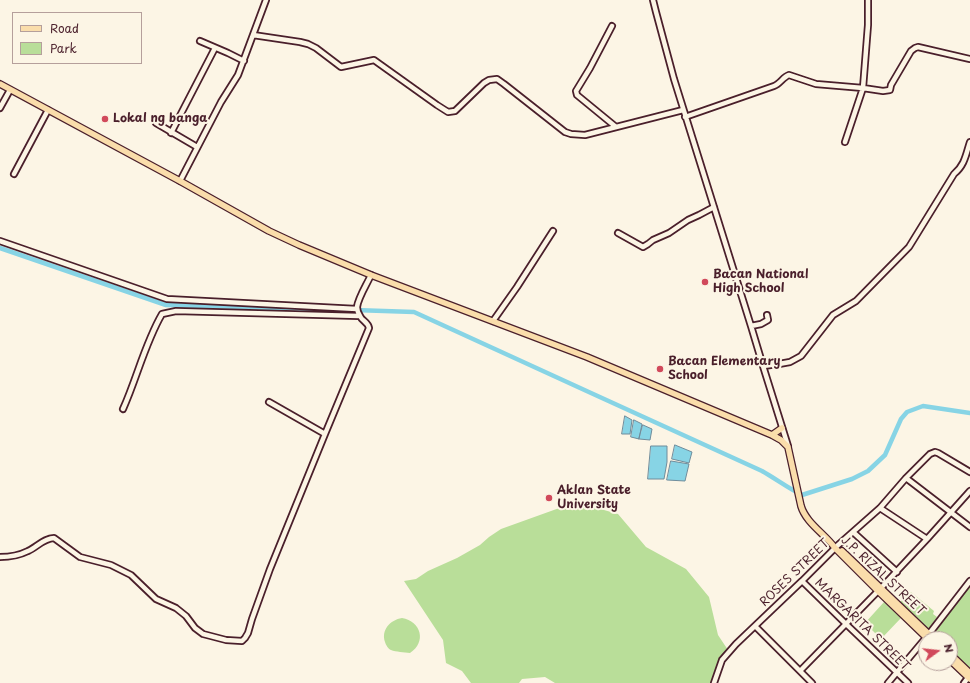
<!DOCTYPE html>
<style>
body{margin:0}
#map{position:relative;width:970px;height:683px;overflow:hidden;background:#fcf5e5;font-family:"Playpen Sans",sans-serif}
canvas{display:block}
.legend{position:absolute;left:12px;top:12px;width:130px;height:52px;box-sizing:border-box;background:#fcf5e5;border:1px solid #b59f9b;margin:0;padding:5px 7px;list-style:none;font-size:12px;color:#4a1f2b}
.legend li{display:flex;align-items:center;gap:8px;height:20px}
.legend b{width:20px;border:1px solid #b59f9b}
.north{position:absolute;left:918px;top:631px;width:40px;height:40px;box-sizing:border-box;background:#fcf5e5;border:1px solid #b59f9b;border-radius:50%;rotate:75deg;font-size:11px;font-weight:700;line-height:16px;text-align:center;color:#4a1f2b}
.north::after{content:'';display:block;margin:auto;width:14px;height:18px;background:#d1495b;clip-path:polygon(50% 0,100% 100%,50% 72%,0 100%)}
</style>
<div id="map">
<canvas width="970" height="683"></canvas>
<ul class="legend">
<li><b style="height:5px;background:#faddab"></b>Road</li>
<li><b style="height:11px;background:#b9de99"></b>Park</li>
</ul>
<div class="north">N</div>
</div>
<script>
const ctx = document.querySelector('canvas').getContext('2d');
ctx.lineJoin = 'round';
function paint(path, color) {
  ctx.fillStyle = color;
  ctx.fill(path, 'evenodd');
}
function strokePath(path, color, width, dash) {
  ctx.strokeStyle = color;
  ctx.lineWidth = width;
  ctx.lineCap = dash ? 'butt' : 'round';
  ctx.setLineDash(dash || []);
  ctx.stroke(path);
}
function write(font, color, halo, rows, align = 'center') {
  ctx.font = font + ' "Playpen Sans",sans-serif';
  ctx.lineWidth = 4;
  ctx.setLineDash([]);
  ctx.textBaseline = 'middle';
  ctx.strokeStyle = halo;
  ctx.fillStyle = color;
  for (const [text, x, y, turn = 0] of rows) {
    ctx.save();
    ctx.translate(x, y);
    ctx.rotate((+turn || 0) * Math.PI / 180);
    ctx.textAlign = isNaN(turn) ? turn : align;
    if (halo) ctx.strokeText(text, 0, 0);
    ctx.fillText(text, 0, 0);
    ctx.restore();
  }
}
paint(new Path2D(`
 M576,502L618,514L646,547L686,569L709,597L718,635L728,650L718,661L712,683H555L545,677L522,679L519,683H471L462,671L446,663L443,640L404,581L416,579L428,571L457,558L480,545L489,537L501,529Z
 M970,585V669L950,651V639H937L932,635Z
 M911,592L934,611L933,614L937,617L928,630L900,602Z
 M884,602L901,618L881,639L865,623Z
 M402,618C421,621 427,642 410,653C404,652 396,652 391,650C388,649 386,645 385,642C381,630 390,620 402,618Z`), '#b9de99');
const water = new Path2D(`
 M625,416L632,420L630,434H622Z
 M634,420L642,424L639,439L631,437Z
 M643,425L652,429L650,440L639,439Z
 M675,445L692,452L689,463L672,459Z
 M651,446H667V462L664,479H648Z
 M671,461L689,464L685,481L667,480Z`);
paint(water, '#87d4e5');
strokePath(water, '#6f8c9b', 1);
strokePath(new Path2D(`
 M0,248L166,305L319,309
 M354,310L414,312L591,393L762,471C776,479 788,488 802,495L852,479L868,471L885,455L901,419L907,412L923,406L970,413`), '#87d4e5', 4.5);
const minor = new Path2D(`
 M653,0L656,12L674,79L751,326L763,366L788,446
 M612,26L590,68L576,91L577,95L616,127
 M253,35L300,42L308,44L316,48L341,67L374,60L437,105L448,112L455,111L484,83L489,80L497,79L504,84L565,132L571,134L585,135L683,110
 M200,41L228,53L244,61
 M0,108L10,90
 M685,117L774,86C780,84 783,77 789,75L816,84L863,88L883,91L890,90L891,85L911,51L915,48L918,47L970,59
 M156,123L197,147
 M171,133L215,48
 M845,142L863,88L868,25V0
 M14,174L48,110
 M180,181L221,102L238,75L266,0
 M618,233L643,247L648,244L653,240L669,233L688,220L699,215L714,207
 M0,241L167,299L357,309
 M493,321L517,287L553,231
 M751,326L761,324L768,320L767,315
 M763,366L779,364L790,362L801,356L833,315L856,301L909,247L954,174C965,165 966,154 970,142
 M269,402L325,434
 M123,409C137,378 145,343 162,314L176,311L359,316
 M906,478L970,527
 M880,508L927,539
 M853,532L897,572
 M0,557C9,557 20,555 28,551C37,547 44,538 54,538L80,557L111,565L131,575L156,599L176,608L186,616L195,628L203,634L226,640L242,641L245,638L248,633L252,619L270,569L325,434L369,328C368,322 362,321 360,316C358,313 357,310 357,307C358,298 367,284 371,275
 M802,581L846,624L908,683
 M755,626L812,683
 M800,671L881,588L927,539L970,491
 M714,683L722,660L736,644L802,581L837,546L880,508L906,478L930,454L935,452L938,453L970,472
 M888,683L929,634L970,581
 M964,683L970,675`);
const major = new Path2D(`
 M0,84L180,181L269,231L299,245L371,275L587,357L772,435L781,440L788,447L801,506C806,523 825,534 835,548L878,591L928,639
 M772,435L782,428
 M842,551L934,639
 M950,654L970,673
 M950,660L970,679`);
strokePath(minor, '#4a1f2b', 8);
strokePath(major, '#4a1f2b', 8);
strokePath(minor, '#fcf5e5', 4.5);
strokePath(major, '#faddab', 5.5);
for (const [x, y, r, color] of [
 [105,119,4,"#d1495b"],
 [705,282,4,"#d1495b"],
 [660,369,4,"#d1495b"],
 [549,498,4,"#d1495b"]
]) {
  const dot = new Path2D();
  dot.arc(x, y, r, 0, 2 * Math.PI);
  ctx.fillStyle = color;
  ctx.fill(dot);
  strokePath(dot, '#fcf5e5', 1.5);
}
write('bold 12px', '#4a1f2b', '#fcf5e5', [
 ["Lokal ng banga",113,119],
 ["Bacan National",713,275],
 ["High School",713,289],
 ["Bacan Elementary",668,362],
 ["School",668,376],
 ["Aklan State",557,491],
 ["University",557,505]
], 'left');
write('12px', '#4a1f2b', '#fcf5e5', [
 ["ROSES STREET",795,573,-44],
 ["J.P. RIZAL STREET",883,576,43],
 ["MARGARITA STREET",862,625,44]
]);
</script>
